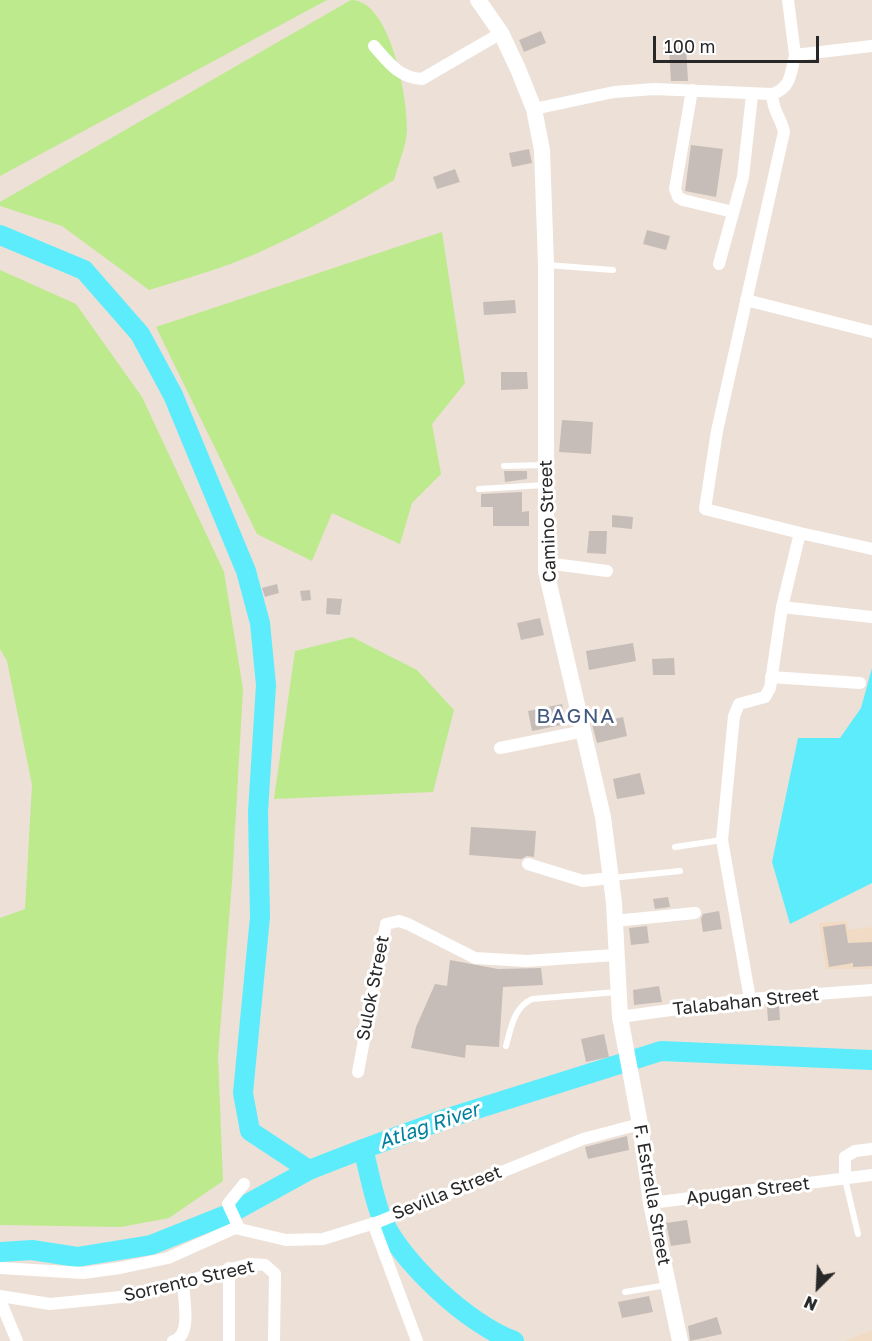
<!DOCTYPE html>
<style>
body{margin:0}
#map{position:relative;width:872px;height:1341px;overflow:hidden;background:#ede0d7;font-family:"Golos Text",sans-serif}
canvas{display:block}
.north{position:absolute;left:788px;top:1257px;width:60px;height:60px;-webkit-text-stroke:4px #fff;paint-order:stroke;rotate:204deg;font-size:16px;font-weight:700;line-height:24px;text-align:center;color:#282828}
.north::after{content:'';display:block;margin:auto;width:21px;height:27px;background:#282828;clip-path:polygon(50% 0,100% 100%,50% 72%,0 100%)}
.scale{position:absolute;left:653px;top:36px;width:166px;height:27px;box-sizing:border-box;border:3px solid #282828;border-top:0;padding-left:8px;font-size:18px;line-height:21px;white-space:nowrap;color:#282828;-webkit-text-stroke:4px #fff;paint-order:stroke}
</style>
<div id="map">
<canvas width="872" height="1341"></canvas>
<div class="north">N</div>
<div class="scale">100 m</div>
</div>
<script>
const ctx = document.querySelector('canvas').getContext('2d');
ctx.lineJoin = 'round';
function paint(path, color) {
  ctx.fillStyle = color;
  ctx.fill(path, 'evenodd');
}
function strokePath(path, color, width, dash) {
  ctx.strokeStyle = color;
  ctx.lineWidth = width;
  ctx.lineCap = dash ? 'butt' : 'round';
  ctx.setLineDash(dash || []);
  ctx.stroke(path);
}
function write(font, color, halo, rows, align = 'center') {
  ctx.font = font + ' "Golos Text",sans-serif';
  ctx.lineWidth = 6;
  ctx.setLineDash([]);
  ctx.textBaseline = 'middle';
  ctx.strokeStyle = halo;
  ctx.fillStyle = color;
  for (const [text, x, y, turn = 0] of rows) {
    ctx.save();
    ctx.translate(x, y);
    ctx.rotate((+turn || 0) * Math.PI / 180);
    ctx.textAlign = isNaN(turn) ? turn : align;
    if (halo) ctx.strokeText(text, 0, 0);
    ctx.fillText(text, 0, 0);
    ctx.restore();
  }
}
paint(new Path2D(`
 M847,921L849,930L872,927V969H826L819,923Z
 M872,1330V1341H845Z`), '#f1dbc4');
paint(new Path2D(`
 M0,0H327L0,176Z
 M351,0C391,0 408,99 407,131C406,146 398,165 394,180C342,211 290,241 233,263C206,273 177,281 149,290L62,226L0,206V202Z
 M442,232L465,383L432,424L441,474L412,503L400,544L332,513L312,561L257,534L156,327Z
 M0,270L76,304L142,397L224,572L243,689L232,882L218,1056L223,1181L169,1218L121,1227L0,1225V918L25,909L32,785L7,661L0,649Z
 M352,637L417,670L454,710L433,792L274,799L295,651Z`), '#bcea8d');
paint(new Path2D(`
 M872,668V883L790,924L772,862L798,738H840L861,708Z`), '#5decfc');
strokePath(new Path2D(`
 M0,235L84,270L140,334L173,395L246,571L260,623L266,685L258,812L260,917L243,1093L250,1131L309,1170
 M363,1149C369,1171 373,1195 381,1216C399,1261 469,1325 514,1341
 M0,1252L32,1250L77,1257L151,1245L231,1213L309,1170L363,1149L448,1118L661,1051L872,1060`), '#5decfc', 20);
paint(new Path2D(`
 M541,31L546,43L524,52L519,40Z
 M686,47L688,81H671L669,48Z
 M691,145L723,149L716,197L685,191Z
 M529,149L532,163L512,167L509,153Z
 M455,169L460,182L437,189L433,177Z
 M647,230L670,236L666,250L643,244Z
 M515,300L516,313L484,315L483,302Z
 M501,372H527L528,389L501,390Z
 M562,420L593,422L591,454L559,452Z
 M504,471H527V479L505,482Z
 M522,492V512L529,511V526H493V507H481V494Z
 M612,515L633,517L632,529L612,527Z
 M589,531H607L606,554L587,553Z
 M277,584L279,593L265,597L262,588Z
 M310,590L311,600L302,601L300,591Z
 M327,598L342,599L340,615L326,614Z
 M540,618L544,635L521,640L517,623Z
 M633,643L636,661L589,670L586,651Z
 M674,658L675,675H653L652,659Z
 M562,704L566,724L532,731L528,711Z
 M623,717L627,736L597,743L592,724Z
 M640,773L645,794L617,799L613,779Z
 M471,827L536,831L534,857L527,856L521,859L469,855Z
 M668,897L670,907L655,909L653,899Z
 M719,911L722,929L703,932L701,919L703,914Z
 M845,924L848,943L872,942V966L853,967V963L829,967L823,927Z
 M647,926L649,943L631,945L629,928Z
 M450,960L498,969L541,968L543,985L503,987L499,1047L466,1045L465,1058L411,1048L416,1027L435,984L447,986Z
 M659,986L662,1002L634,1005L633,990Z
 M779,1005L780,1020L768,1021L767,1006Z
 M604,1034L609,1057L586,1062L581,1039Z
 M627,1136L629,1150L588,1159L585,1147Z
 M687,1220L691,1243L671,1246L666,1223Z
 M649,1296L653,1312L622,1318L618,1302Z
 M717,1317L722,1334L690,1341L688,1326Z`), '#c7bdb8');
strokePath(new Path2D(`
 M547,265L613,270
 M504,466L545,465
 M479,489L545,485
 M675,847L722,840
 M612,878L680,871
 M506,1046C511,1028 514,1007 532,999L617,992
 M845,1179L858,1234
 M625,1292L667,1285`), '#fff', 6);
strokePath(new Path2D(`
 M788,0L795,55
 M374,46C388,62 399,78 422,79L501,33
 M692,90L675,189L678,197L683,200L733,212
 M534,109L614,92L654,89L772,94C791,88 791,73 795,55L872,46
 M719,264L743,177L752,95
 M746,300L872,332
 M800,533L872,549
 M546,563L607,571
 M782,607L872,617
 M771,677L860,683
 M500,748L584,731
 M528,864L583,881L611,878
 M614,921L695,913
 M750,999L722,840L734,716L739,704L765,697L770,688L782,607L800,533L705,509L717,431L784,132C781,117 773,113 772,94
 M620,1017L750,999L872,990
 M358,1072L386,924L399,921L408,924L475,958L527,961L615,955
 M845,1178V1157L855,1151L872,1149
 M651,1203L872,1175
 M373,1223L417,1341
 M239,1228L228,1204L244,1184
 M0,1268L83,1273L120,1268L168,1258L235,1228L286,1240L323,1239L378,1222L583,1139L640,1124
 M0,1296L50,1304L131,1296L250,1264L265,1265L275,1274L274,1341
 M0,1300L17,1341
 M173,1341C193,1336 183,1298 183,1281
 M229,1341V1268`), '#fff', 12);
strokePath(new Path2D(`
 M478,0L501,33L518,69L534,109L542,150L546,265V571L603,817L614,903L620,1017L640,1124L651,1203L680,1341`), '#fff', 16);
write('18px', '#282828', '#fff', [
 ["Camino Street",548,521,-92],
 ["Sulok Street",373,988,-79],
 ["Talabahan Street",746,1002,-6],
 ["Apugan Street",748,1191,-7],
 ["Sevilla Street",447,1193,-22],
 ["F. Estrella Street",652,1195,80],
 ["Sorrento Street",189,1281,-13]
]);
write('italic 20px', '#01819d', '#fff', [
 ["Atlag River",429,1126,-19]
]);
ctx.letterSpacing = '1.5px';
write('21px', '#44587d', '#fff', [
 ["BAGNA",576,716]
]);
ctx.letterSpacing = '0px';
</script>
